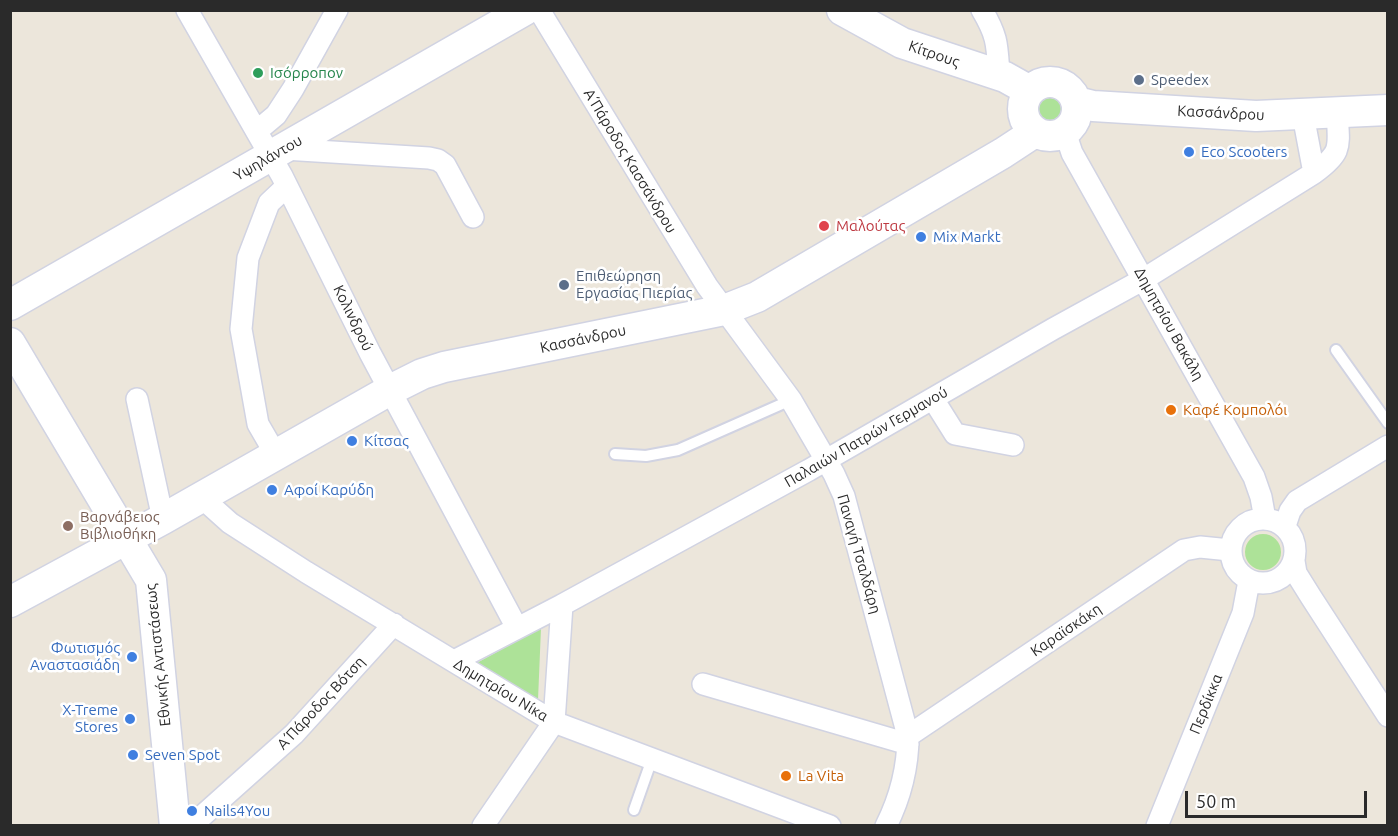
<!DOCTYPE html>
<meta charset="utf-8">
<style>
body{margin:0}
#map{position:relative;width:1398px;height:836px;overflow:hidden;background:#ece6db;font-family:Ubuntu,sans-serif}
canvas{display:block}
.frame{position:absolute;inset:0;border:12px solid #2a2a2a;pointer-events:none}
.scale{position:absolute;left:1185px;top:791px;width:182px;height:27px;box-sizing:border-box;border:3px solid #2a2a2a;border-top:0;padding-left:8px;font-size:18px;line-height:21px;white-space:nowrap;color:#2a2a2a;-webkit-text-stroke:4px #fff;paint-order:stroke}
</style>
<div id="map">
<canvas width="1398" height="836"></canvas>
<div class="frame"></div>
<div class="scale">50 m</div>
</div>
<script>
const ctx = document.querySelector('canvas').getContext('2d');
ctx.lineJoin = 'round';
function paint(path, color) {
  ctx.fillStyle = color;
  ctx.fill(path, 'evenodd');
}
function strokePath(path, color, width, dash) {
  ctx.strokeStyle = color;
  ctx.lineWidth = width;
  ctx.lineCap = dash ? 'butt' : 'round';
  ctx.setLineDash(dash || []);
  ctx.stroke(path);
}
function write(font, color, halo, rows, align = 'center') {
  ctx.font = font + ' Ubuntu,sans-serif';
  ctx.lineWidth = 5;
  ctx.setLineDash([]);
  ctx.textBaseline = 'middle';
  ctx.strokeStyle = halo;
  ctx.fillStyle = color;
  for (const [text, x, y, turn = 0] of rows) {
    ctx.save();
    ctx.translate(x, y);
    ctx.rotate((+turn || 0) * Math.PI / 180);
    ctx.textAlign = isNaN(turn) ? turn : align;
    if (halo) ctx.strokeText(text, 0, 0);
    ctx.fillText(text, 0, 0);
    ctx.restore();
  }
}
paint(new Path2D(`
 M1037 109a14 14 0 1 1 28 0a14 14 0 1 1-28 0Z
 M1245 552a18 18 0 1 1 36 0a18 18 0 1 1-36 0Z
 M541,628L538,700L473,665Z`), '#ade298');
const lane = new Path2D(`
 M1336,350L1388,423
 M615,454L646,456L678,450L791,400
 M634,810L652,759`);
const street = new Path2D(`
 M187,10L282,176L370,353L517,628
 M539,10L707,286L791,400L834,474L844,496L908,736C908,767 900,798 886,826
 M982,10C998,37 997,45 999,75
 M1303,115L1314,173
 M257,131L276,115L293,89L337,10
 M1065,132L1072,153L1254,477L1261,497L1265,519
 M284,149L429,158L438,160L445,165L473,217
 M137,399L163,519
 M933,399L955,434L1013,445
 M276,455L258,424L241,329L248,258L269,203L287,186
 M201,497L230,523L306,572L554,722L830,826
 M1231 551a32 32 0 1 1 64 0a32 32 0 1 1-64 0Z
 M1285,526L1290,511L1297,501L1388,446
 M1294,561L1296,573L1311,597L1388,716
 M454,661L562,605
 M703,684L908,744
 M908,736L1184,550L1200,547L1230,550
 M191,826L294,734L394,624
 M483,826L554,722L562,605L809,470L1053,329L1144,279L1314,173C1343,152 1339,147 1337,113
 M1157,826L1243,613L1249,581`);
const secondary = new Path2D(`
 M842,10L902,43L1005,77L1030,91
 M1023 109a27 27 0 1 1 54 0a27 27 0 1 1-54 0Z
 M1077,102L1093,106L1256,116L1388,110
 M10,305L525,10
 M10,343L151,580L175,826
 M10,602L163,519L390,390L422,374L444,367L724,310L757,297L1003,153L1035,132`);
strokePath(lane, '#d1d3e2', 14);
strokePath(street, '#d1d3e2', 24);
strokePath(secondary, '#d1d3e2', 33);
strokePath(lane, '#fff', 10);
strokePath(street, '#fff', 21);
strokePath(secondary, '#fff', 30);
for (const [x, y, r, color] of [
 [258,73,6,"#2e9e5b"],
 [1139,80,6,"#5c6f8a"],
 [1189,152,6,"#3f7fe0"],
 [824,226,6,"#e0444e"],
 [921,237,6,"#3f7fe0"],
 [564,285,6,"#5c6f8a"],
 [1171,410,6,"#e8710a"],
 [352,441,6,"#3f7fe0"],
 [272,490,6,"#3f7fe0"],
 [68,526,6,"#8d6e63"],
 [132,657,6,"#3f7fe0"],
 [130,719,6,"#3f7fe0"],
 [133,755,6,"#3f7fe0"],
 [786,776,6,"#e8710a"],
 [192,811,6,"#3f7fe0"]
]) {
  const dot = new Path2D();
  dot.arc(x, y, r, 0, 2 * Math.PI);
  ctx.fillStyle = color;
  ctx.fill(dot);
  strokePath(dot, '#fff', 2);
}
write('15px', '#2a2a2a', '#fff', [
 ["Κίτρους",934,54,19],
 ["Κασσάνδρου",1221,113,3],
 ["Υψηλάντου",268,158,-30],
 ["Α΄ Πάροδος Κασσάνδρου",630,161,59],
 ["Κολινδρού",353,318,64],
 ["Δημητρίου Βακάλη",1169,324,61],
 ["Κασσάνδρου",583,339,-12],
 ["Παλαιών Πατρών Γερμανού",866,437,-30],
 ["Παναγή Τσαλδάρη",859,554,74],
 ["Καραϊσκάκη",1066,630,-34],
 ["Εθνικής Αντιστάσεως",158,655,-96],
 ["Δημητρίου Νίκα",501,690,31],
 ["Α΄ Πάροδος Βότση",321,703,-47],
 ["Περδίκκα",1206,704,-68]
]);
write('15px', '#27864d', '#fff', [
 ["Ισόρροπον",270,73]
], 'left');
write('15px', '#4e5e75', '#fff', [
 ["Speedex",1151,80],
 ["Επιθεώρηση",576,276],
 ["Εργασίας Πιερίας",576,293]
], 'left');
write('15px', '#366cbe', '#fff', [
 ["Εco Scooters",1201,152],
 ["Mix Markt",933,237],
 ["Κίτσας",364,441],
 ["Αφοί Καρύδη",284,490],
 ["Φωτισμός",120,648,"right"],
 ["Αναστασιάδη",120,665,"right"],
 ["X-Treme",118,710,"right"],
 ["Stores",118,727,"right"],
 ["Seven Spot",145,755],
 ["Nails4You",204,811]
], 'left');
write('15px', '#be3a42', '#fff', [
 ["Μαλούτας",836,226]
], 'left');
write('15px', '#c56008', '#fff', [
 ["Καφέ Κομπολόι",1183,410],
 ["La Vita",798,776]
], 'left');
write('15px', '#785e54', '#fff', [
 ["Βαρνάβειος",80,517],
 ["Βιβλιοθήκη",80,534]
], 'left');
</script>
